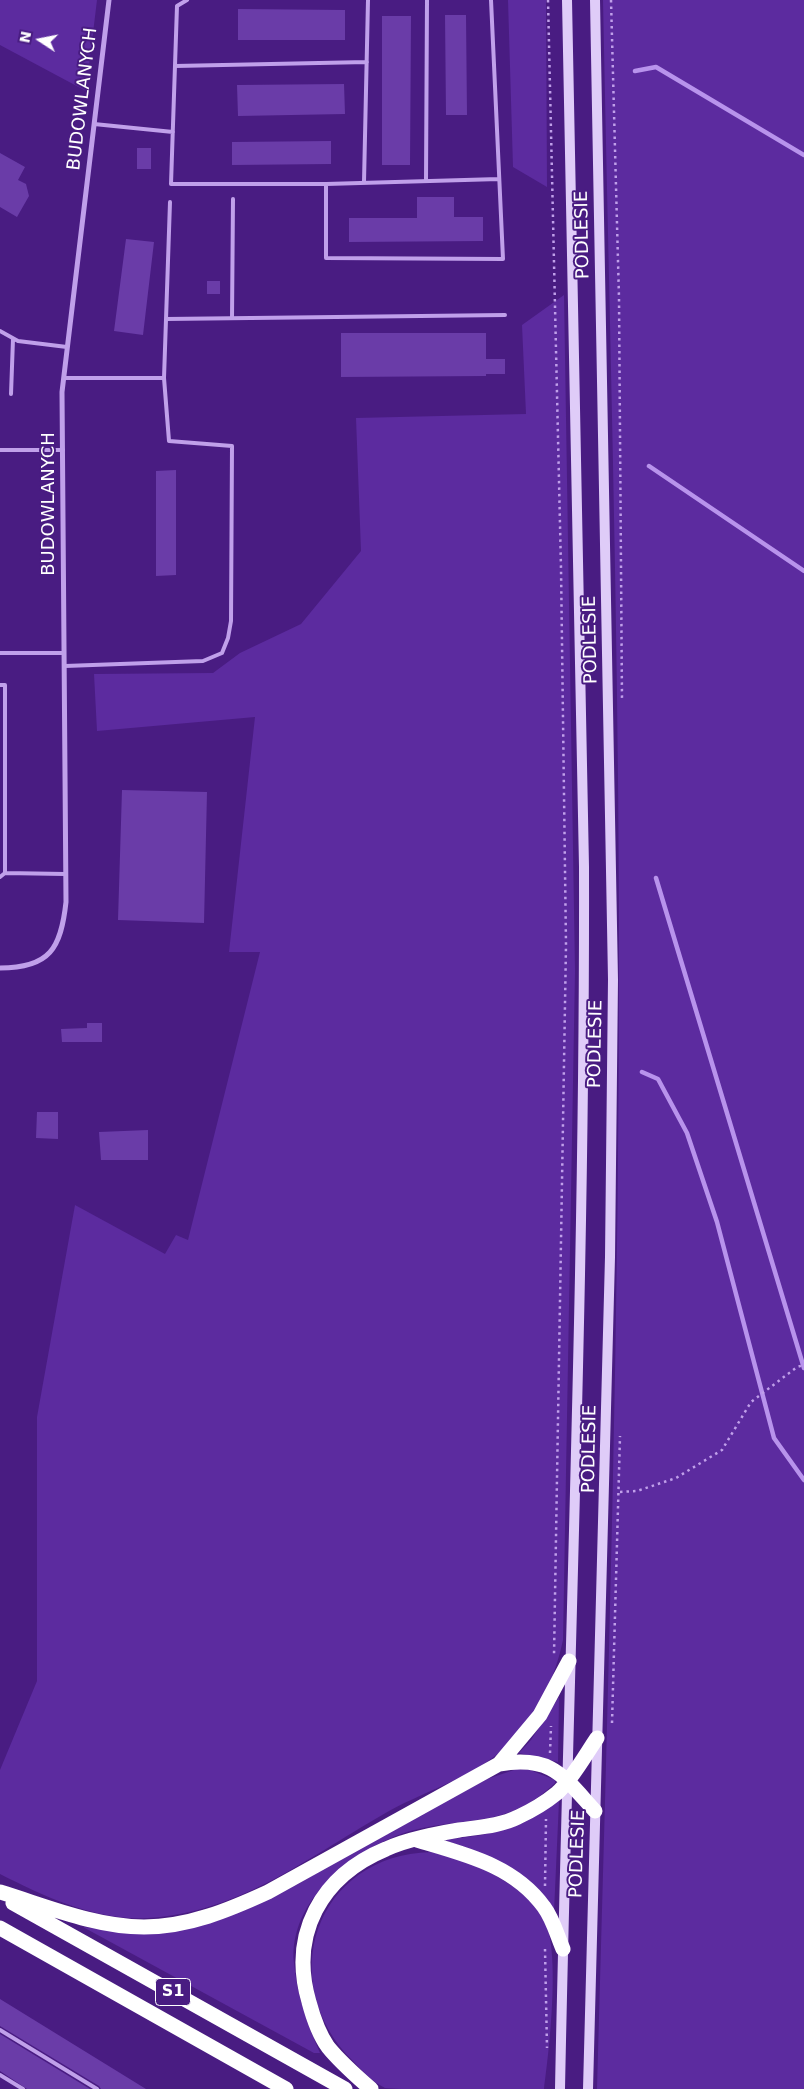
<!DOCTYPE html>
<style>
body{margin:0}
#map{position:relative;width:804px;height:2089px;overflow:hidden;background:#491c82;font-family:"DejaVu Sans",sans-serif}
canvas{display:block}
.north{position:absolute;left:15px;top:15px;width:50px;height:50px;-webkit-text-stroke:4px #491c82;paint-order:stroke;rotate:281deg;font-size:14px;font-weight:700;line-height:20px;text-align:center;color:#fff}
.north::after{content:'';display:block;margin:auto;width:18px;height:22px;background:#fff;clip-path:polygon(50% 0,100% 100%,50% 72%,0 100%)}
</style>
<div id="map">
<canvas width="804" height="2089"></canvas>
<div class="north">N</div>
</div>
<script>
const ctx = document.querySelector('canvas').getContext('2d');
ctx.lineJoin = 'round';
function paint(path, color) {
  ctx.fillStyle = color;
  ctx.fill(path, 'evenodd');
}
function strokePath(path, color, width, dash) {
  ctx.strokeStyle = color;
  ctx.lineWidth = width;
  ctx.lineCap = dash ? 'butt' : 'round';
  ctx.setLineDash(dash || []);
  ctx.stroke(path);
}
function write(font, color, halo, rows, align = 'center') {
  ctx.font = font + ' "DejaVu Sans",sans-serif';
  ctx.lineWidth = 4;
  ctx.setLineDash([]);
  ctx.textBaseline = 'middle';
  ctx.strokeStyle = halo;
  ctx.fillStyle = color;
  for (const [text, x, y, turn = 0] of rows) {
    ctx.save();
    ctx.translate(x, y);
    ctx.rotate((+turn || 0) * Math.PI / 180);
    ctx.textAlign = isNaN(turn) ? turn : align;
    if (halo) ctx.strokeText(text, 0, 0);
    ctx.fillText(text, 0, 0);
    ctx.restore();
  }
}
paint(new Path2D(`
 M0,0H97L86,91L0,45Z
 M508,0H546L547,187L513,167Z
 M603,0H804V2089H597C608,1697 620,1305 619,913C618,609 609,304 603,0Z
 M564,295L575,971L563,1640C555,1678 538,1714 511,1742C478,1776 429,1789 389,1811C311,1855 241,1913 147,1918C97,1921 43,1896 0,1874V1770L37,1681V1417L75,1205L165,1254L176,1235L188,1240L260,952H229L255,717L97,731L94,674L213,673L240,653L301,624L361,551L356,418L526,414L522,325Z
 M559,1697L558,1762L519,1753L531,1740Z
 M517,1769L530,1770L555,1780V1783C506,1830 465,1815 407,1832C354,1849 288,1900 294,1963C297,1995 307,2024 320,2053H314L83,1927L120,1931L242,1911L298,1884L367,1844L487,1779Z
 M559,1801L554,1912L468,1848L444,1840L482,1835L509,1828Z
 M431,1852C468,1859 525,1884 544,1919C561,1950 549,2052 544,2089C502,2089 460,2089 419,2089C410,2089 393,2089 385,2088C373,2082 362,2071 353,2061C273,1982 315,1855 431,1852Z`), '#5c2b9f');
strokePath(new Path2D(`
 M635,71L656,67L804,155
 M649,466L804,571
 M656,878L804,1368
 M642,1072L658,1079L687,1133L717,1222L774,1438L804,1480`), '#b893ec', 4.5);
paint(new Path2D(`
 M238,9L345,10V40H238Z
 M445,15H466L467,115H446Z
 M382,16H411L410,165H382Z
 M344,84L345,114L238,116L237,85Z
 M331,141V164L232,165V142Z
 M137,148H151V169H137Z
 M0,153L25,167L18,180L26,184L29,196L17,217L0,207Z
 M417,197H454V217H483V241L349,242V218H417Z
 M126,239L154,242L143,335L114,331Z
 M207,281H220V294H207Z
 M341,333H486V359H505V374H486V376L341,377Z
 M176,470V575L156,576V471Z
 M122,790L207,792L204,923L118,920Z
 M87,1023H102V1042H62L61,1029L87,1028Z
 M37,1112H58V1139L36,1138Z
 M148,1130V1160H101L99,1132Z
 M0,1999L146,2089H101L99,2086L0,2026Z
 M0,2034L90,2089H27L0,2071Z`), '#6a3ca8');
strokePath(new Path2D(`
 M548,0L561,568L566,945L554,1656
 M611,0L619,298L622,700
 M620,1492L637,1491L676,1478L722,1450L751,1402L797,1367L804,1365
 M612,1723L620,1436
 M550,1753L551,1726
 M545,1886L546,1819
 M545,1949L547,2048`), '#c0a0ea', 2.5, [2.5, 4]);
strokePath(new Path2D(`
 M187,0L177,6L171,184H326L499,179
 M175,66L367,62
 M94,124L173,132
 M426,181L427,0
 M364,182L368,0
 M326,184V258L503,259L491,0
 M232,318L233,199
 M166,319L505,315
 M0,331L18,341L67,347
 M64,378H164L170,202
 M11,394L13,339
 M0,450H63
 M0,653H64
 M65,666L203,661L222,653L228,638L231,621L232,446L169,441L164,378
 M0,685H5V873L0,877
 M5,873L65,874
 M0,2030L97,2089
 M0,2075L23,2089`), '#c0a0ea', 4);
strokePath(new Path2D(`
 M0,968C50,968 61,948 66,902L62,392L109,0`), '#c0a0ea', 5);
strokePath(new Path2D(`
 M560,2089C568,1682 585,1275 584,867L567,0
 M588,2089L610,1257L613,979L595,0`), '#dfccf8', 10);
strokePath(new Path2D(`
 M499,1764L540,1715L569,1661
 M417,1840C464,1854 514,1865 544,1907C553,1919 557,1935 563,1949
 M0,1892C46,1906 95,1927 144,1927C188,1927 229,1910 268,1892L499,1764C552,1755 563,1776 595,1811
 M13,1903L345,2089
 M0,1928L286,2089
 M371,2089C356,2076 341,2063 328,2047C318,2033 313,2017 309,2002C289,1934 321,1876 386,1849C408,1839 436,1834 459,1830C479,1827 500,1826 518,1817C531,1811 546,1802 557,1793C571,1781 586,1754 597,1738`), '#fff', 15);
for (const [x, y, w] of [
 [173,1992,35]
]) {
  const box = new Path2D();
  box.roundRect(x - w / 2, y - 13.5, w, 27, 4);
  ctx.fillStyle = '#491c82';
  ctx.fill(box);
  strokePath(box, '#fff', 1);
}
write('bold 16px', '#fff', null, [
 ["S1",173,1992]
]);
write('18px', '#fff', '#491c82', [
 ["BUDOWLANYCH",83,99,-83],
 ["PODLESIE",583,235,-91],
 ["BUDOWLANYCH",49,504,-90],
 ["PODLESIE",591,640,-91],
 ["PODLESIE",596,1044,-89],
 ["PODLESIE",590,1449,-89],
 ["PODLESIE",578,1854,-88]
]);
</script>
